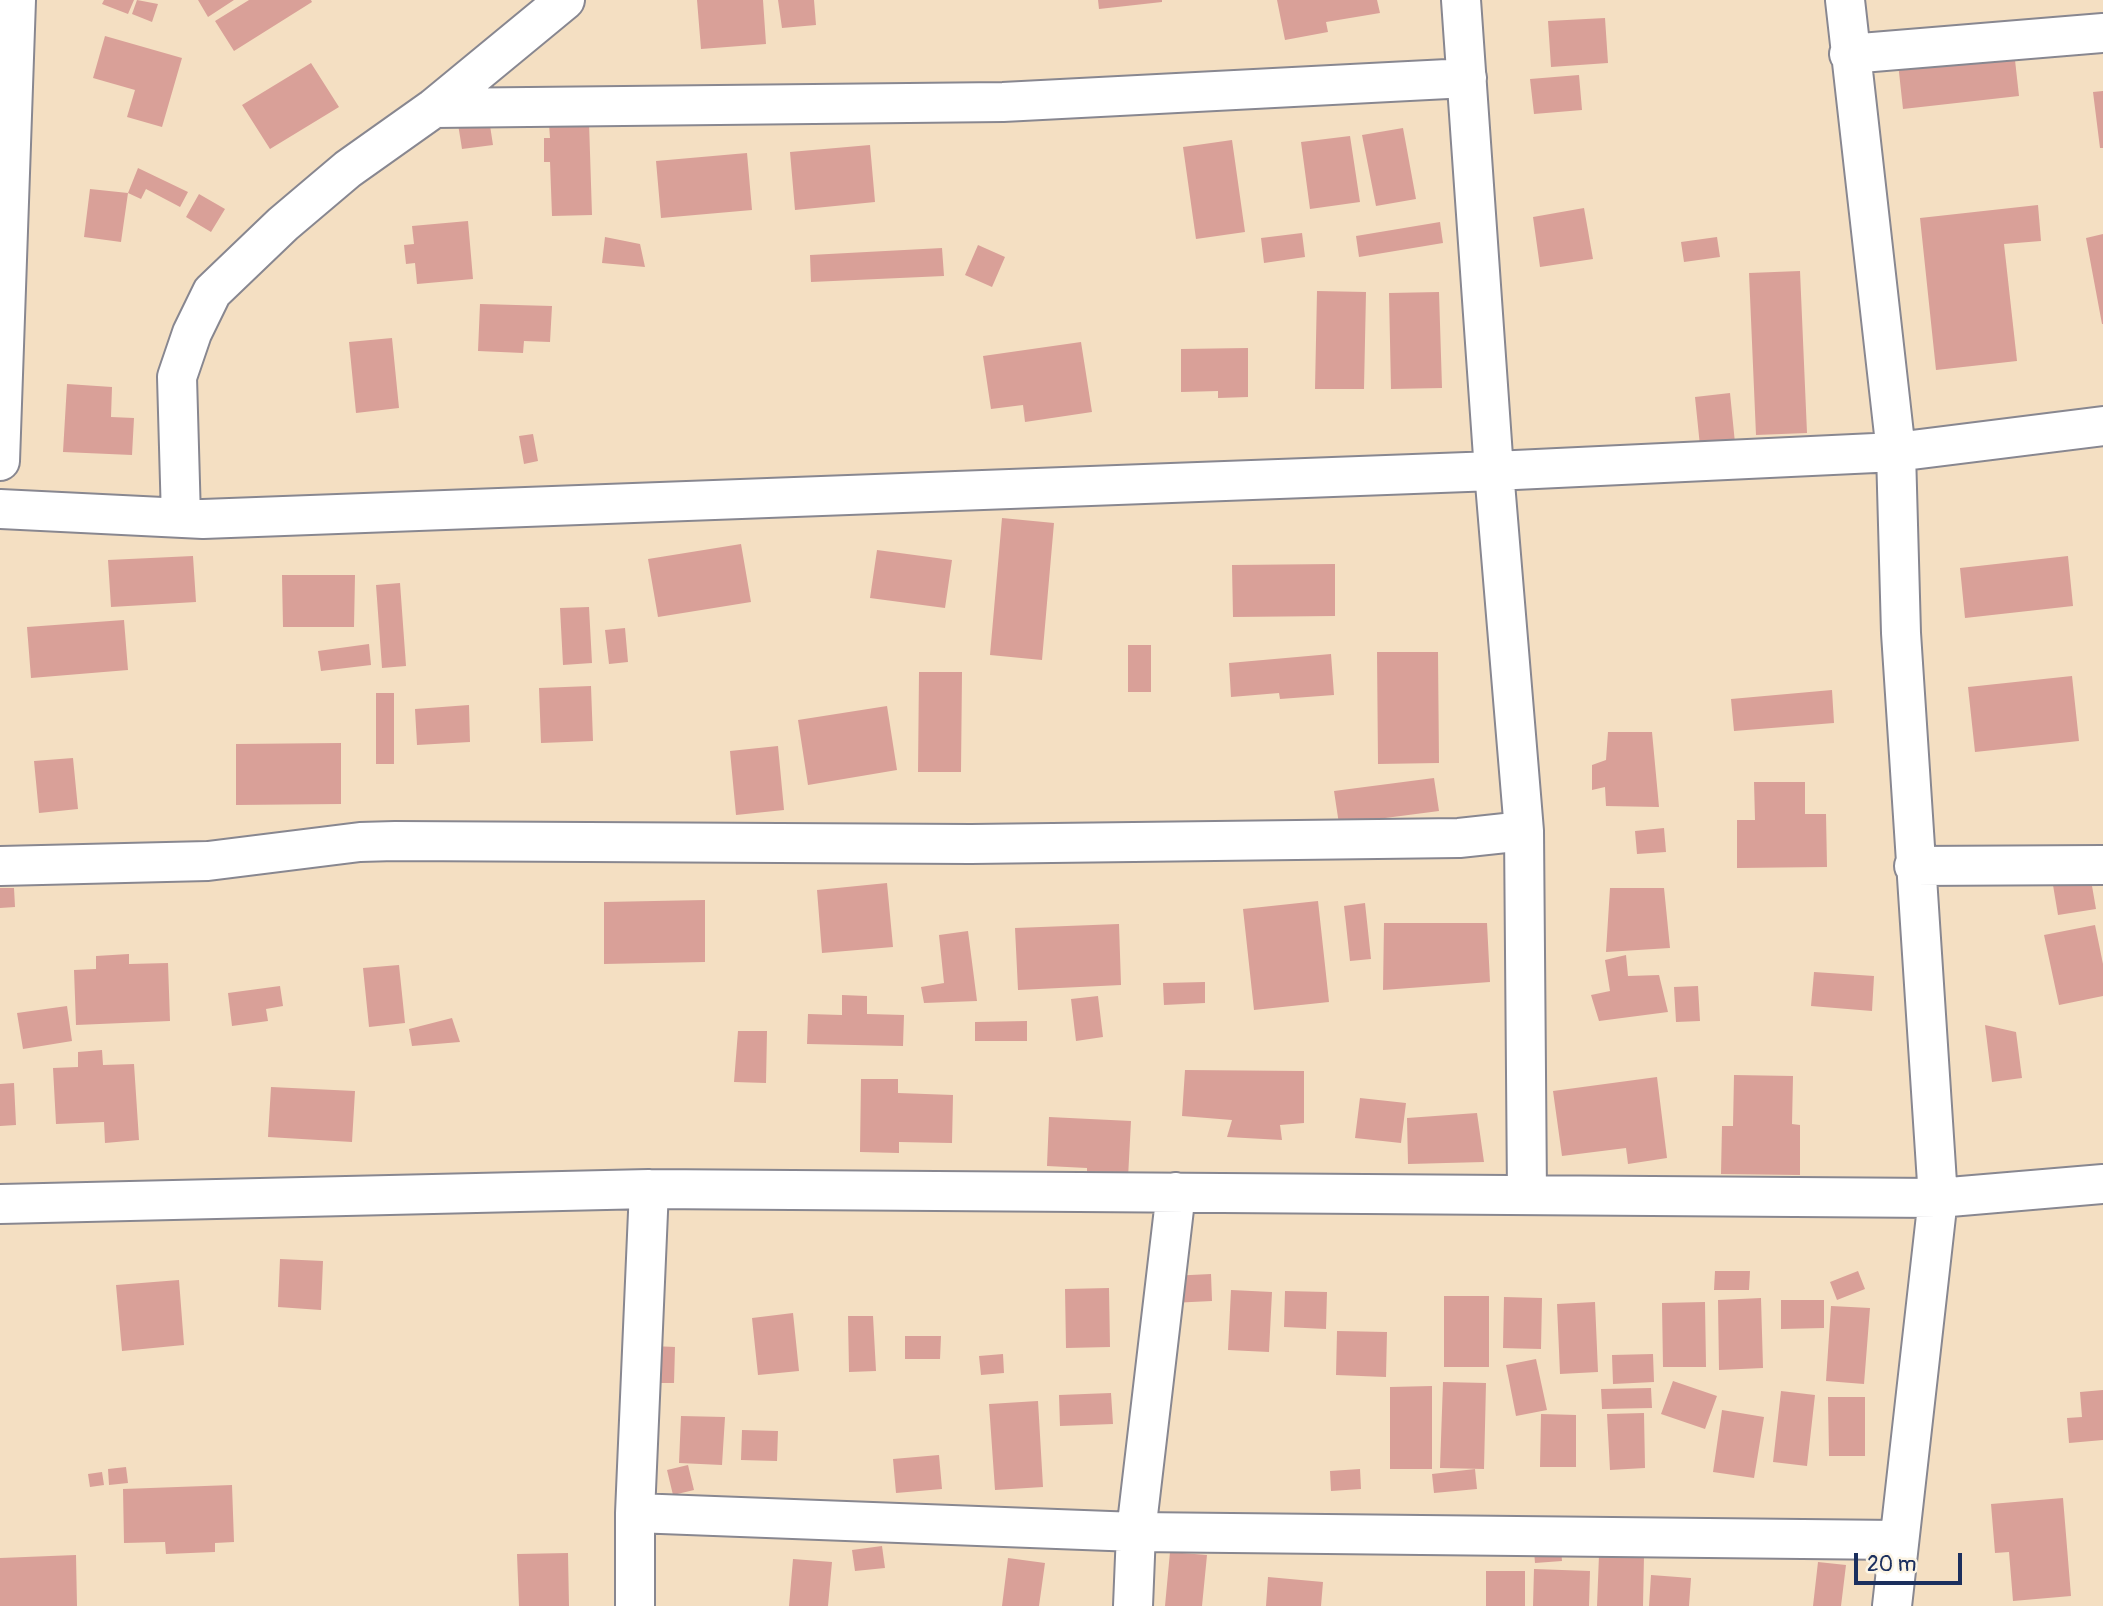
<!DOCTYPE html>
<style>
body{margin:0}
#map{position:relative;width:2103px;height:1606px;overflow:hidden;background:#f4dfc2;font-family:Pangolin,sans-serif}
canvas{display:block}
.scale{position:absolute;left:1854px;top:1553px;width:108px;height:32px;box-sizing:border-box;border:4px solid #1b2f5e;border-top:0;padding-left:9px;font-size:21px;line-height:24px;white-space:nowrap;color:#1b2f5e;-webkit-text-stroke:5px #fcf5e5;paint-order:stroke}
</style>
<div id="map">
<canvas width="2103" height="1606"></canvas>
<div class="scale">20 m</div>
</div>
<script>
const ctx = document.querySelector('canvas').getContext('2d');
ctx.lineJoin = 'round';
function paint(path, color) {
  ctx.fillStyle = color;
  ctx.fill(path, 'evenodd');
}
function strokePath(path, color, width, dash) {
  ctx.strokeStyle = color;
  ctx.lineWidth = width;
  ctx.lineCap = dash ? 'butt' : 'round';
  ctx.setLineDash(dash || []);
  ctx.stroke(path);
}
paint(new Path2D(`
 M104,0H134L128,14L102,4Z
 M137,0L158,4L152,22L132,14Z
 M198,0H234L208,17Z
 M249,0H311L312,2L234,51L215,21Z
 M697,0H763L766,44L701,49Z
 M778,0H814L816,25L782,28Z
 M1098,0H1162V2L1099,9Z
 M1277,0H1377L1380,13L1326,22L1328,32L1285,40Z
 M1605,18L1608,63L1551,67L1548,21Z
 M105,36L182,58L162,127L127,117L135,90L93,78Z
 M2014,51L2019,96L1903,109L1898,63Z
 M311,63L339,107L270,149L242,105Z
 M1579,75L1582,110L1534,114L1530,79Z
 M2103,91V148H2100L2093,92Z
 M489,119L493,145L462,149L458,124Z
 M589,122L592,215L552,216L550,162H544V138H550L549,124Z
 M1403,128L1416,199L1376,206L1362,135Z
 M1350,136L1360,202L1310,209L1301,142Z
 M1232,140L1245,232L1196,239L1183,147Z
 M870,145L875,202L795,210L790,152Z
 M747,153L752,210L661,218L656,161Z
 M138,168L188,192L180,207L146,189L141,199L128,193Z
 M90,189L128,193L121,242L84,237Z
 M199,194L225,209L211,232L186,217Z
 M2038,205L2041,241L2004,244L2017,361L1936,370L1920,218Z
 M1584,208L1593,259L1540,267L1533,217Z
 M468,221L473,279L417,284L415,263L406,264L404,245L414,244L412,226Z
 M1440,222L1443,243L1359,257L1356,236Z
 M1302,233L1305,257L1264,263L1261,238Z
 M2103,234V324H2102L2086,238Z
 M605,237L640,244L645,267L602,263Z
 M1717,237L1720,257L1684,262L1681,242Z
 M978,245L1005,257L992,287L965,275Z
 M942,248L944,276L811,282L810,255Z
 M1800,271L1807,433L1756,435L1749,273Z
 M1317,291L1366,292L1364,389H1315Z
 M1439,292L1442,388L1391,389L1389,293Z
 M480,304L552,306L550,342L524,341L523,353L478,351Z
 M392,338L399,408L356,413L349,342Z
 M1081,342L1092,412L1025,422L1023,405L991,409L983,356Z
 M1248,348V397L1218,398V391L1181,392V349Z
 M67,384L112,387L111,417L134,418L132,455L63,452Z
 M1730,393L1735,443L1700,446L1695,397Z
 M533,434L538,461L524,464L519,436Z
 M1002,518L1054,523L1042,660L990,655Z
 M741,544L751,602L658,617L648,559Z
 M877,550L952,560L945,608L870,598Z
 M193,556L196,602L111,607L108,560Z
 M2068,556L2073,606L1965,618L1960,568Z
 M1335,564V616L1233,617L1232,565Z
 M282,575H355L354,627H283Z
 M400,583L406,666L382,668L376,585Z
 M589,607L592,663L563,665L560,608Z
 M124,620L128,670L31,678L27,627Z
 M625,628L628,662L609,664L605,630Z
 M369,644L371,665L321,671L318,651Z
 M1128,645H1151V692H1128Z
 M1377,652H1438L1439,763L1378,764Z
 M1331,654L1334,695L1280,699L1279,693L1231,697L1229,663Z
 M919,672H962L961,772H918Z
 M2072,676L2079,741L1975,752L1968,687Z
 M591,686L593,741L541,743L539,688Z
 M1832,690L1834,723L1734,731L1731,699Z
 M376,693H394V764H376Z
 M469,705L470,742L417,745L415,709Z
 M887,706L897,770L808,785L798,720Z
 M1608,732H1652L1659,807L1606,806L1605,787L1592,790V765L1606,760Z
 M341,743V804L236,805V744Z
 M778,746L784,810L736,815L730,751Z
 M73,758L78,809L39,813L34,761Z
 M1434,778L1439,811L1339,824L1334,791Z
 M1754,782H1805V814H1826L1827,867L1737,868V820H1755Z
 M1664,828L1666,852L1637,854L1635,831Z
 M2091,880L2096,909L2058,915L2053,885Z
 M887,883L893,947L822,953L817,890Z
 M0,888H14L15,907L0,908Z
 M1610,888H1664L1670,948L1606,952Z
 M705,900V962L604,964V902Z
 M1318,901L1329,1002L1254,1010L1243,909Z
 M1365,903L1371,959L1350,961L1344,906Z
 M1384,923H1487L1490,982L1383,990Z
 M1119,924L1121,985L1018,990L1015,928Z
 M2095,925L2103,964V996L2059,1005L2044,935Z
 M968,931L977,1001L924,1003L921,987L944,983L939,935Z
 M129,954V964L168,963L170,1021L76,1025L74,970L96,969V956Z
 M1626,955L1628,976L1659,975L1668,1012L1599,1021L1591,995L1610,991L1605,960Z
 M399,965L405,1023L369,1027L363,968Z
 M1814,972L1874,976L1872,1011L1811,1006Z
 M1205,982V1003L1164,1005L1163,983Z
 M280,986L283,1006L266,1009L268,1021L232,1026L228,993Z
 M1698,986L1700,1021L1676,1022L1674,987Z
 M842,995L867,996V1014L904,1015L903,1046L807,1044L808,1014L842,1015Z
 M1098,996L1103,1037L1076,1041L1071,999Z
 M67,1006L72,1041L23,1049L17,1013Z
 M452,1018L460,1042L412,1046L409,1029Z
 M1027,1021V1041H975V1022Z
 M1985,1025L2016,1032L2022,1078L1992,1082Z
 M738,1031H767L766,1083L734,1082Z
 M102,1050L103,1065L134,1064L139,1140L105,1143L104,1122L56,1124L53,1068L78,1067V1052Z
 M1185,1070L1304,1071V1123L1280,1125L1282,1140L1227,1137L1232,1120L1182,1116Z
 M1734,1075L1793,1076L1792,1124L1800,1125V1175L1721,1174L1722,1126H1733Z
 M1657,1077L1667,1158L1628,1164L1626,1148L1562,1156L1553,1091Z
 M861,1079H898V1093L953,1095L952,1143L899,1142V1153L860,1152Z
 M14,1083L16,1125L0,1126V1084Z
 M271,1087L355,1091L352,1142L268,1137Z
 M1360,1098L1406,1103L1401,1143L1355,1138Z
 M1477,1113L1484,1162L1408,1164L1407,1118Z
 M1049,1117L1131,1121L1128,1178L1087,1177V1168L1047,1166Z
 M280,1259L323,1261L321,1310L278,1307Z
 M1715,1271H1750L1749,1290H1714Z
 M1858,1271L1865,1289L1837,1300L1830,1282Z
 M1211,1274L1212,1301L1171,1303L1170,1276Z
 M179,1280L184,1345L122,1351L116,1285Z
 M1109,1288L1110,1347L1066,1348L1065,1289Z
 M1231,1290L1272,1292L1269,1352L1228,1350Z
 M1285,1291L1327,1292L1326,1329L1284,1327Z
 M1444,1296H1489V1367H1444Z
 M1504,1297L1542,1298L1541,1349L1503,1348Z
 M1761,1298L1763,1368L1719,1370L1718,1300Z
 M1781,1300H1824V1328L1781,1329Z
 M1595,1302L1598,1372L1560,1374L1557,1304Z
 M1705,1302L1706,1367H1663L1662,1303Z
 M1831,1306L1870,1308L1864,1384L1826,1381Z
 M793,1313L799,1371L758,1375L752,1318Z
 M848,1316H873L876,1371L849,1372Z
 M1337,1331L1387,1332L1386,1377L1336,1375Z
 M905,1336H941L940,1359H905Z
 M653,1346L675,1347L674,1383H652Z
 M1003,1354L1004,1373L981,1375L979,1356Z
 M1653,1354L1654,1382L1613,1384L1612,1355Z
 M1536,1359L1547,1410L1516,1416L1506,1365Z
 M1673,1381L1717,1396L1705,1429L1661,1414Z
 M1443,1382L1486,1383L1484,1469L1440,1468Z
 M1432,1386V1469H1390V1387Z
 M1651,1388L1652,1408L1602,1409L1601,1389Z
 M2103,1390V1440L2069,1443L2067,1418L2082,1417L2080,1392Z
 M1781,1391L1815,1395L1807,1466L1773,1462Z
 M1111,1393L1113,1424L1060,1426L1059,1395Z
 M1828,1397H1865V1456H1829Z
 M1038,1401L1043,1487L995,1490L989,1404Z
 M1722,1410L1764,1417L1754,1478L1713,1472Z
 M1644,1413L1645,1468L1610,1470L1607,1414Z
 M1541,1414L1576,1415V1467H1540Z
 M681,1416L725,1417L722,1465L679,1463Z
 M742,1430L778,1431L777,1461L741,1460Z
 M939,1455L942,1489L896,1493L893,1459Z
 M688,1465L694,1490L673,1495L667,1470Z
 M126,1467L128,1483L109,1485L108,1469Z
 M1360,1469L1361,1489L1331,1491L1330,1471Z
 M1475,1469L1477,1489L1434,1493L1432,1474Z
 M102,1472L104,1485L90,1487L88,1474Z
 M232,1485L234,1542L215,1543V1552L166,1554L165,1542L124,1543L123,1489Z
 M2063,1498L2071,1596L2013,1601L2009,1552L1995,1553L1991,1504Z
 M1560,1536L1562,1561L1535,1563L1533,1539Z
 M882,1546L885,1568L855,1571L852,1550Z
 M1170,1552L1207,1555L1202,1606H1165Z
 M568,1553L569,1606H519L517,1554Z
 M76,1555L77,1606H0V1558Z
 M1599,1555L1644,1556L1643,1606H1597Z
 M1008,1558L1045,1563L1039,1606H1002Z
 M793,1559L832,1562L828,1606H789Z
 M1818,1562L1846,1565L1841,1606H1813Z
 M1534,1569L1590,1571L1589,1606H1533Z
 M1486,1571H1525V1606H1486Z
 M1651,1575L1691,1578L1689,1606H1649Z
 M1268,1577L1323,1582L1321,1606H1266Z`), '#d9a098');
const minor = new Path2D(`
 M1845,0L1896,452L1901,633L1938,1198L1892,1606
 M1849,54L2103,33
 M434,108L1003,102L1467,78
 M0,461L16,0
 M0,509L203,519L1494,471L1896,452L2103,426
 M181,518L177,377L192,333L212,292L283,224L348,169L434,108L565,0
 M1524,831L1527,1194
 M0,866L208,861L360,842L395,841L971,844L1459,838L1524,831L1494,471L1461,0
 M1914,866L2103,865
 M0,1204L649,1189L1938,1198L2103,1184
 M635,1513L1136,1532L1898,1540
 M635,1606V1513L649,1189
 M1133,1606L1136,1532L1176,1192`);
strokePath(minor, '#888790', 42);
strokePath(minor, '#fff', 38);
</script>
